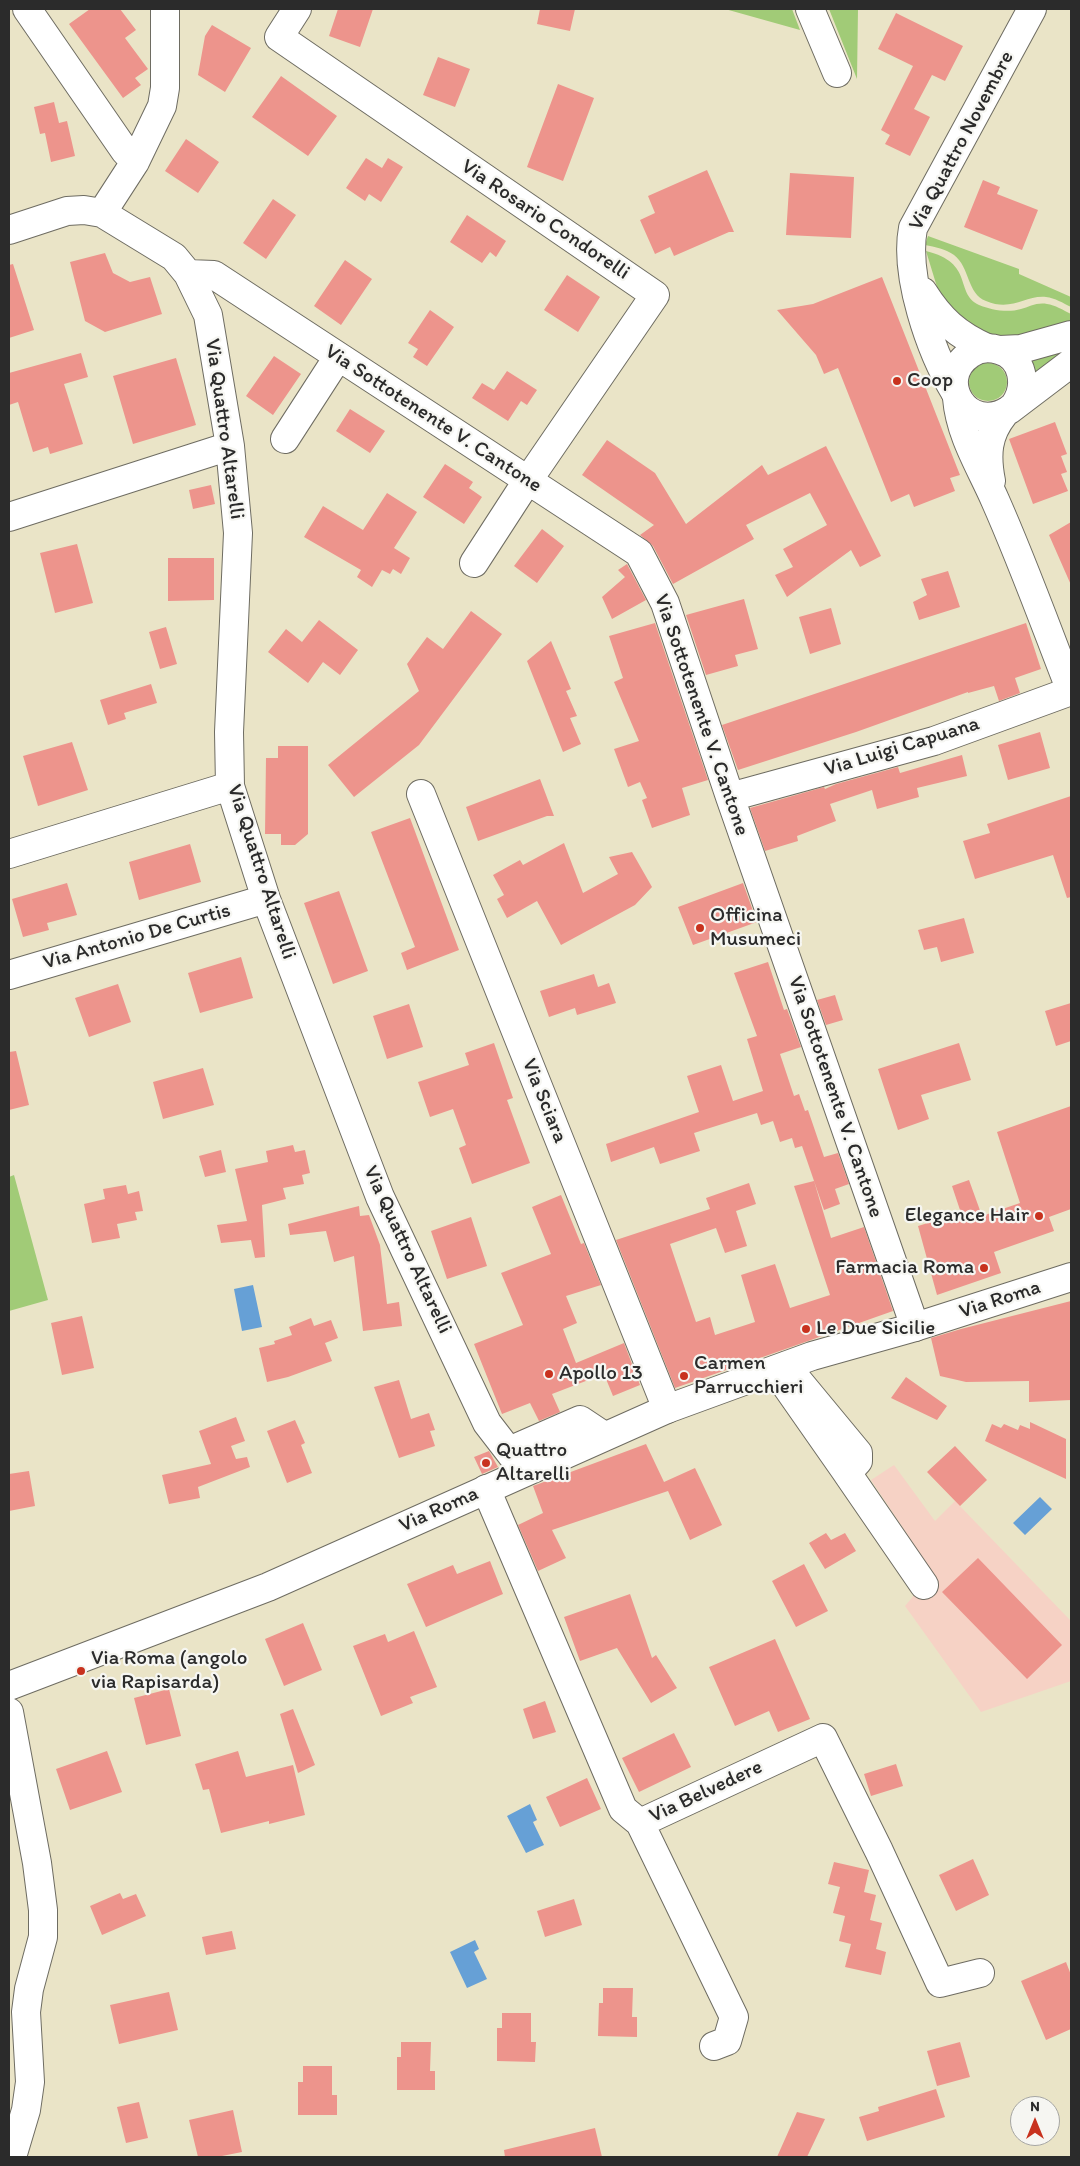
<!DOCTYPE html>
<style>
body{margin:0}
#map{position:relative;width:1080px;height:2166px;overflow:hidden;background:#eae4c7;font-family:Itim,sans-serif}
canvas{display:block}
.frame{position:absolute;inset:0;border:10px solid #2b2b2b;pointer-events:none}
.north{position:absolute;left:1010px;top:2096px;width:50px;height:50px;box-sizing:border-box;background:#f6f6f2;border:1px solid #a5a5a2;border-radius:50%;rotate:0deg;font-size:14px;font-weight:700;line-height:20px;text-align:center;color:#2b2b2b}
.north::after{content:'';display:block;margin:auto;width:18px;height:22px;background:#c8321e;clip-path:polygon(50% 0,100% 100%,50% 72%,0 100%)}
</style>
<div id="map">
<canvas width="1080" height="2166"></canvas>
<div class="frame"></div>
<div class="north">N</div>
</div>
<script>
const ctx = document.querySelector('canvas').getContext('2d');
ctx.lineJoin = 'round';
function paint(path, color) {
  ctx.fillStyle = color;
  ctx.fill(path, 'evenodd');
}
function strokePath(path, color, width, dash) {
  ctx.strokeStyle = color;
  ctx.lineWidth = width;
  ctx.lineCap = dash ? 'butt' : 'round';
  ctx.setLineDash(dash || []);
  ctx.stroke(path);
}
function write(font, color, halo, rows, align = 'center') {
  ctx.font = font + ' Itim,sans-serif';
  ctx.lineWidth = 4.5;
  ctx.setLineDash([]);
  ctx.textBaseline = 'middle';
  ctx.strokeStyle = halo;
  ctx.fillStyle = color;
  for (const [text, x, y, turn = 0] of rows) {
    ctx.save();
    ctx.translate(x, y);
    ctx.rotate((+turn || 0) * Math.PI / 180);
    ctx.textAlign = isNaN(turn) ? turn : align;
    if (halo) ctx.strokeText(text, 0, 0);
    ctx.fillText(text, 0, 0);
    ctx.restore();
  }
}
paint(new Path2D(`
 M894,1465L935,1521L955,1501L1071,1621V1681L981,1712L905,1606L933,1573L871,1480Z`), '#f6d2c5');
paint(new Path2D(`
 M725,9H792L800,30Z
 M829,9H858L857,79Z
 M928,236L1019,269V274L1071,297V307C1063,303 1055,298 1046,297C1025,295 1012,312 986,301C967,294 970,267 954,255C946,249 935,247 925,245Z
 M926,251C975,263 954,293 979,305C991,310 1008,313 1021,309C1029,307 1037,302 1047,304C1055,305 1063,310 1071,314V321L1049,329L1008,338L979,334L941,300Z
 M1065,348V352L1031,381L1023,359Z
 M969 382a19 19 0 1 1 38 0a19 19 0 1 1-38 0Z
 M14,1175L48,1300L9,1311V1177Z`), '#a1cb77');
paint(new Path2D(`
 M253,1285L262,1327L242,1331L234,1289Z
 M1040,1497L1052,1509L1025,1535L1013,1523Z
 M530,1804L537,1820L533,1822L544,1845L526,1853L507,1816Z
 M475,1940L479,1949L474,1952L487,1979L467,1988L450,1952Z`), '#66a0d6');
paint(new Path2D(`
 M90,9H120L136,30L125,38L148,69L135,78L141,85L123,98L69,24Z
 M338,9H373L360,47L329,36Z
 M540,9H575L570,31L537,24Z
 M896,13L963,46L945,81L932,75L914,109L930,117L910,156L885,144L890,135L881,130L913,66L878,49Z
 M212,25L251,48L225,92L198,75L205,36Z
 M438,57L470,69L455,107L423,95Z
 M281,76L337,116L308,156L252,117Z
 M558,84L594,98L563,181L527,167Z
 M54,102L59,123L67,121L75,156L51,162L45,133L40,134L34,107Z
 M186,139L219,162L198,193L165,171Z
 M366,158L382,168L388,158L403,167L381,202L369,194L365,201L346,188Z
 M707,170L734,232H729L674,256L670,247L655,254L640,220L655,213L648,196Z
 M790,173L854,177L851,238L786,235Z
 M983,180L1000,187L997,194L1038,210L1022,250L964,227Z
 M273,199L296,215L266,259L243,243Z
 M467,215L506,241L496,257L490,252L482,263L450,242Z
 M105,253L113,273L130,282L150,277L162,314L105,332L85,321L70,262Z
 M345,260L372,279L341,325L314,306Z
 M13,264L34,330L9,338V265Z
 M567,275L600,297L578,332L544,310Z
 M882,277L960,475L950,478L955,491L914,507L909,494L891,502L838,368L824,374L816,355L777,310L813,304Z
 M430,310L454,327L427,366L413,357L418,349L408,343Z
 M81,353L88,377L64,384L83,444L50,454L48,447L33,452L18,402L9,405V373Z
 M274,356L301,374L273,415L246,396Z
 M176,358L196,425L133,444L113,376Z
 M507,371L537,390L527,405L521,401L508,421L472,398L482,383L494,390Z
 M350,409L385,431L370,453L336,431Z
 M1055,422L1067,454L1061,456L1067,472L1061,474L1068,491L1033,504L1009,439Z
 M607,440L655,473L686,524L762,465L768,475L826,446L881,556L860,567L851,550L787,597L775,575L793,567L783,549L827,525L810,493L746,525L754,539L673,584L653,546L640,535L654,525L582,475Z
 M445,464L473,482L469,488L482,497L464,524L423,497Z
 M211,485L215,504L193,509L189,490Z
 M387,493L417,512L394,548L410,558L401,574L393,569L390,574L382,570L372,587L357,577L361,570L304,537L323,506L363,530Z
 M1071,522V585L1049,535Z
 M542,529L564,546L537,583L514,566Z
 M77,544L93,603L55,613L40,553Z
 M168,558H214V600L168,601Z
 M627,564L646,600L612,619L602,597L625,577L618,570Z
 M948,571L960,607L919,620L913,602L927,595L921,579Z
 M744,599L758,649L735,655L738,666L706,675L686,615Z
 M831,608L841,644L810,654L799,617Z
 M471,611L502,634L419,745L354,797L328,765L419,691L407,664L427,637L443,649Z
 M319,620L358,650L340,675L323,662L308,683L268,652L286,629L302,642Z
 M655,623L708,780L682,788L690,815L652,828L642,800L647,798L640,782L628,787L614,749L639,741L614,682L623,678L609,636Z
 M1026,623L1041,669L1015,678L1020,693L999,701L994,686L968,693V692L856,732L738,770L722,725Z
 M166,627L177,664L160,669L149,632Z
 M551,641L571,689L566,691L577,716L570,718L581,744L563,752L527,661Z
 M151,684L157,703L124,713L126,719L108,725L100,700Z
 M1040,732L1050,768L1008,780L998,745Z
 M72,742L88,790L38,806L23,756Z
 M278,746H308V834L295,845H281V834H265L266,758H278Z
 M962,755L967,776L917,788L919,797L877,809L872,790L830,804L836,821L797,836L798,841L765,851L750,808L824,787L825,789L836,784L898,767L900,773Z
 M540,779L554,816H547L478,841L466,807Z
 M1071,796V897L1067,898L1053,855L975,879L963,841L990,833L987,824Z
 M410,818L459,950L407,970L401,953L415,947L371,832Z
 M564,843L583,893L618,874L609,857L632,852L652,887L635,905L561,945L537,901L507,918L497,899L504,895L493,875L520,860L523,865Z
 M190,844L201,882L139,900L129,862Z
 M67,883L77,915L47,923L49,930L23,937L12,899Z
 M743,883L757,922L693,945L678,907Z
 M339,891L368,971L333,984L304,903Z
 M964,918L974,953L941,962L937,947L924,950L918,930Z
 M241,957L253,998L200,1013L188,973Z
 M768,962L784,1010L787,1009L801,1047L780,1054L794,1096L799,1094L805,1111L808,1110L824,1157L838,1153L849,1184L835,1189L840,1204L824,1210L802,1146L795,1148L792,1138L780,1142L773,1121L761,1125L757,1113L694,1133L700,1151L660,1164L654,1147L611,1162L606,1144L699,1112L687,1076L721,1065L733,1101L763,1091L747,1039L757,1036L734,973Z
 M594,974L598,987L609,983L616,1003L577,1015L575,1008L549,1017L540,991Z
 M118,984L131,1022L89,1037L75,998Z
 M835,995L843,1020L826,1025L817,1000Z
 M1071,1003V1041L1056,1046L1045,1011Z
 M409,1004L423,1047L387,1059L373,1016Z
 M494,1043L513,1098L507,1100L530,1163L472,1184L459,1148L466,1145L453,1109L430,1117L418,1082L469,1065L465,1053Z
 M959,1043L971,1080L921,1095L929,1119L898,1130L878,1069Z
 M16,1051L29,1105L9,1110V1052Z
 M203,1068L214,1105L163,1119L153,1082Z
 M1071,1106V1209L1049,1217L1054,1231L994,1252L1001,1273L937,1295L918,1226L961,1213L952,1186L969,1180L982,1216L1020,1203L997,1132Z
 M293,1145L295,1152L305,1150L310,1173L302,1175L304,1184L283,1188L286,1199L262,1205L265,1257L255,1258L251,1240L221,1243L217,1225L247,1221L235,1169L268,1162L266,1151Z
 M221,1150L226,1172L205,1177L199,1156Z
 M814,1181L831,1238L864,1227L893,1311L675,1388L616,1240L710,1209L706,1198L749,1183L756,1204L736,1211L747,1246L725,1253L716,1228L670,1244L696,1322L710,1317L715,1335L755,1322L741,1275L775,1264L790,1308L830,1295L794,1186Z
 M126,1185L128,1194L139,1191L143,1211L135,1212L137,1220L117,1224L120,1238L92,1243L84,1204L105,1199L103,1189Z
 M561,1195L581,1244L584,1243L601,1285L566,1296L577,1323L563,1329L576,1363L624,1343L640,1385L613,1396L604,1374L552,1394L560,1412L539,1421L530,1403L502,1414L474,1344L523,1325L501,1273L551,1254L532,1207Z
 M359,1206L360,1216L369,1215L380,1245L387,1304L399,1302L402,1326L363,1331L354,1256L334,1262L326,1231L290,1235L288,1224Z
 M471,1217L487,1266L447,1279L431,1231Z
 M1071,1301V1400L1029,1402V1381L966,1382L940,1376L931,1338L961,1329Z
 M82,1316L94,1368L62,1375L51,1323Z
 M311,1318L314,1326L331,1320L338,1338L325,1343L332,1361L288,1377L267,1382L259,1348L275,1344L274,1341L292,1335L289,1327Z
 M906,1377L947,1406L937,1420L891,1398Z
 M399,1380L411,1419L429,1413L435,1430L430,1431L435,1446L399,1458L374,1387Z
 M236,1417L245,1441L231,1446L236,1459L247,1457L250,1467L198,1487L200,1498L169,1504L162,1475L211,1464L199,1431Z
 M295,1420L305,1443L301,1445L312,1473L287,1483L267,1431Z
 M1030,1422L1066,1439V1479L985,1441L992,1424L1001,1428L1004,1424L1018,1430L1020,1425L1030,1429Z
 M646,1444L664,1482L695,1468L722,1525L690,1540L668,1491L552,1530L566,1558L538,1571L518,1525L543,1513L533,1486Z
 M955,1446L987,1480L960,1506L927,1472Z
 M489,1451L498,1467L482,1474L474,1457Z
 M29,1471L35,1506L9,1511V1474Z
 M826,1533L831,1540L845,1533L856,1551L825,1569L809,1543Z
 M978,1558L1062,1645L1027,1679L942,1592Z
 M490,1561L503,1594L426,1627L407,1584L453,1565L457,1574Z
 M804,1564L828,1611L796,1627L772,1581Z
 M630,1594L652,1658L656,1655L677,1688L651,1703L617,1648L580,1661L564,1617Z
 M303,1623L322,1670L284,1686L265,1639Z
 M414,1631L437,1687L410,1697L413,1703L381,1716L353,1646L385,1634L388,1642Z
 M775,1639L810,1719L778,1732L769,1711L735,1726L709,1667Z
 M169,1689L181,1736L146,1745L134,1698Z
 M545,1701L556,1732L533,1739L523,1709Z
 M293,1709L315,1765L298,1773L280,1714Z
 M674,1733L691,1767L639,1792L622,1758Z
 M107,1751L122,1792L70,1810L56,1769Z
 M238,1751L246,1777L293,1765L305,1815L269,1824V1821L221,1833L209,1789L203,1790L195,1764Z
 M896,1764L903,1786L871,1796L864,1774Z
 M587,1778L601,1809L560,1827L546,1797Z
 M973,1859L989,1895L956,1911L939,1875Z
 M834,1862L869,1870L864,1892L876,1895L870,1920L882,1923L876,1949L886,1952L881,1975L845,1967L851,1944L839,1941L845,1916L833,1913L840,1887L828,1884Z
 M120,1893L123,1899L136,1894L146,1916L102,1935L90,1906Z
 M574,1899L582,1925L545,1937L537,1911Z
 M232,1931L236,1949L206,1955L202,1937Z
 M1066,1962L1071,1975V2029L1046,2040L1021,1981Z
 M603,1988H633L632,2017H637V2037L598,2036L599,2003H603Z
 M169,1992L178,2030L119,2044L110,2005Z
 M502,2013H531V2042H536L535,2062L497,2061V2028H502Z
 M401,2042H431L430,2071H435V2090H397V2057H401Z
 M960,2042L970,2077L937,2086L927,2051Z
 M303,2066H332V2095H337V2115H298V2082H303Z
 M936,2089L945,2117L867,2141L859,2117L879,2111L878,2107Z
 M139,2102L148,2138L126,2143L117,2107Z
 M233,2110L242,2152L217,2157H198L189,2120Z
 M797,2112L825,2119L807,2157H777Z
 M595,2128L602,2157H505L504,2150Z`), '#ed948c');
const minor = new Path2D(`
 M27,9L125,151L135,162
 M297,9L279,37L655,295L520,492L474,563
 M810,9L837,73
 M102,213L135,162L162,106L165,88V9
 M9,230L67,211L84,210L102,213L174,257L188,274L208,315L230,446L238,533L229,732L230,786L266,899L380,1197L487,1423L524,1471
 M188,274L214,275L639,553L665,603L730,797L915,1327
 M923,292C940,319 957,335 987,348
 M955,392C930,351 904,275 913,228L1032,9
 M285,439L338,357
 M9,517L230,446
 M421,794L667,1409
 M730,797L934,741L1071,691
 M9,854L230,786
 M9,975L266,899
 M775,1370L847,1473L858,1461V1453L786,1366
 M509,1451L580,1420L604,1436
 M847,1473L924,1585
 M486,1489L623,1809L640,1823L823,1738L879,1851L940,1983L980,1973
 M9,1712L37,1863L43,1910V1937L29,1989L26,2012L30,2082L26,2110L12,2157
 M640,1823L734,2017L727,2041L714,2046`);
const major = new Path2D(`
 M1000,350L1021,349L1071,335
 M957,398C960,435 980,466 995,500C1023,563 1046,627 1071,691
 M1014,406C1028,387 1024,357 999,350C989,347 978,348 970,354C932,380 968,436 1009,410L1071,363
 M991,481C986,455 987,435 1004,414
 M9,1686L268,1587L667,1409L812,1356L915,1327L1071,1277`);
strokePath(minor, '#6e6c62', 30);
strokePath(major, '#6e6c62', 30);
strokePath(minor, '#fff', 28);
strokePath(major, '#fff', 28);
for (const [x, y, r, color] of [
 [897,381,5,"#c8321e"],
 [700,928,5,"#c8321e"],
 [1039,1216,5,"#c8321e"],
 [984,1268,5,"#c8321e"],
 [806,1329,5,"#c8321e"],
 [549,1374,5,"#c8321e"],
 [684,1376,5,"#c8321e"],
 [486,1463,5,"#c8321e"],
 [81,1671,5,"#c8321e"]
]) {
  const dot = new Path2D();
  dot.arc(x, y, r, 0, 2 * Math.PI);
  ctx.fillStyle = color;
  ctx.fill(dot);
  strokePath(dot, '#f6f6f2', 2);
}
write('21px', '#2b2b2b', '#f6f6f2', [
 ["Via Quattro Novembre",962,141,-62],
 ["Via Rosario Condorelli",545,220,34],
 ["Via Sottotenente V. Cantone",433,419,33],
 ["Via Quattro Altarelli",224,429,82],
 ["Via Sottotenente V. Cantone",701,715,71],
 ["Via Luigi Capuana",902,747,-17],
 ["Via Quattro Altarelli",261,872,72],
 ["Via Antonio De Curtis",137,937,-16],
 ["Via Sottotenente V. Cantone",835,1097,71],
 ["Via Sciara",544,1101,68],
 ["Via Quattro Altarelli",407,1250,65],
 ["Via Roma",1000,1300,-18],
 ["Via Roma",439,1510,-24],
 ["Via Belvedere",706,1792,-25]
]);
write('21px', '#2b2b2b', '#f6f6f2', [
 ["Coop",907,381],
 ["Officina",710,916],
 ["Musumeci",710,940],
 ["Elegance Hair",1029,1216,"right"],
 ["Farmacia Roma",974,1268,"right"],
 ["Le Due Sicilie",816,1329],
 ["Carmen",694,1364],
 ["Parrucchieri",694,1388],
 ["Apollo 13",559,1374],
 ["Quattro",496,1451],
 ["Altarelli",496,1475],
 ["Via Roma (angolo",91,1659],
 ["via Rapisarda)",91,1683]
], 'left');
</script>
